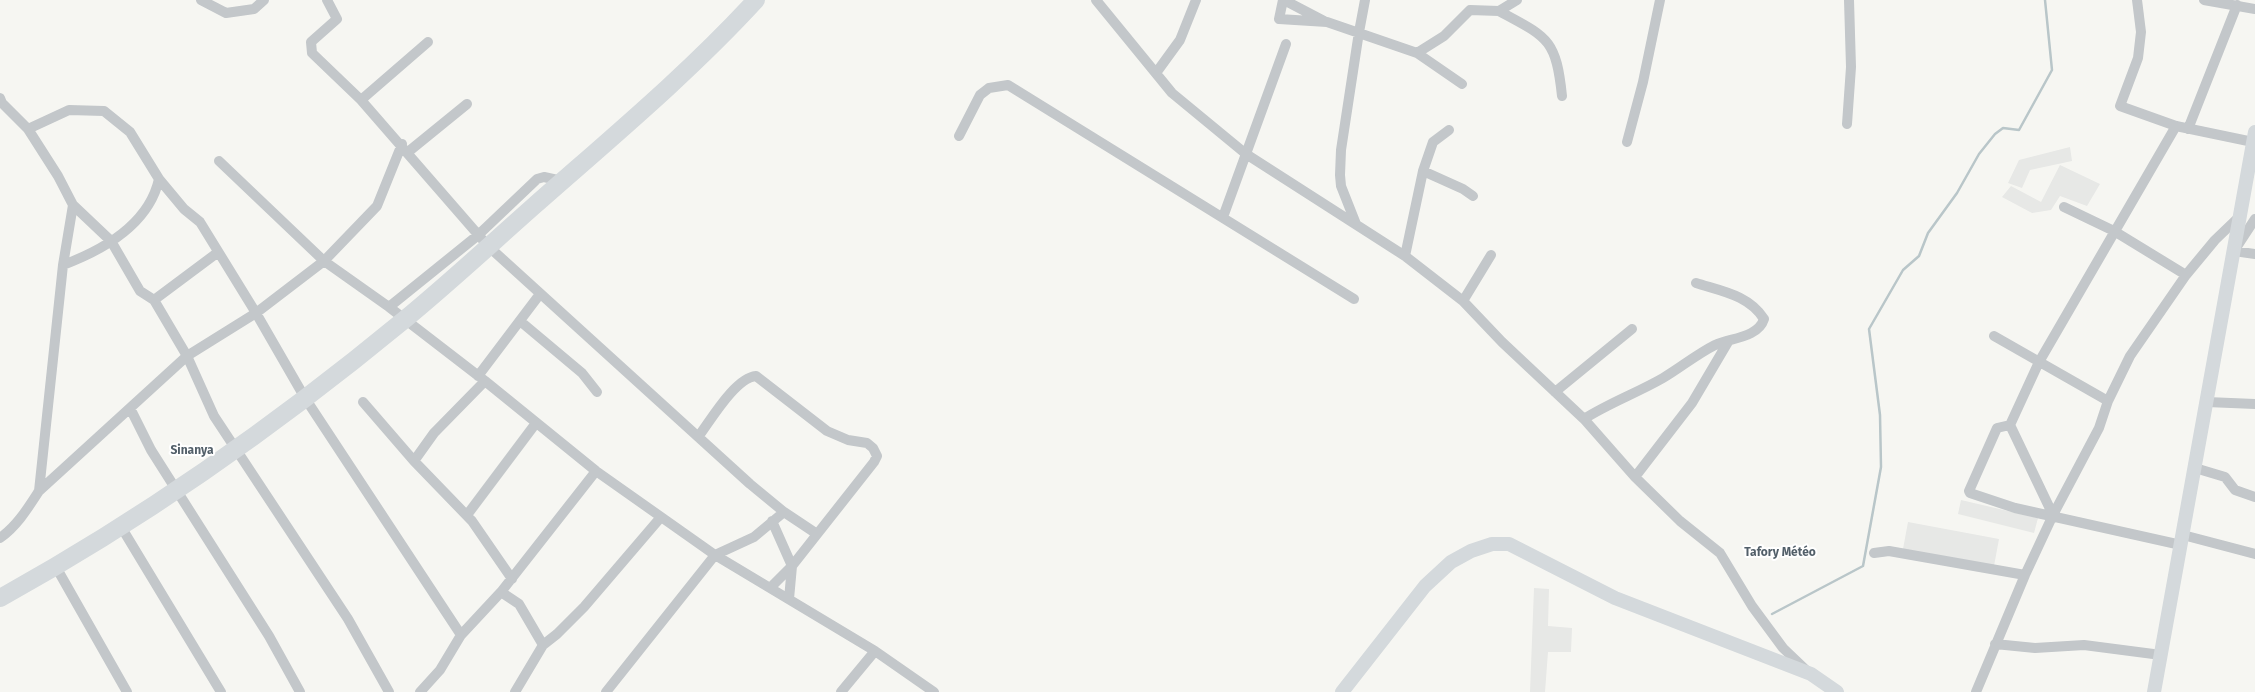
<!DOCTYPE html>
<meta charset="utf-8">
<style>
body{margin:0}
canvas{display:block;background:#f6f6f2}
</style>
<canvas width="2255" height="692"></canvas>
<script>
const ctx = document.querySelector('canvas').getContext('2d');
ctx.lineJoin = 'round';
function paint(path, color) {
  ctx.fillStyle = color;
  ctx.fill(path, 'evenodd');
}
function strokePath(path, color, width, dash) {
  ctx.strokeStyle = color;
  ctx.lineWidth = width;
  ctx.lineCap = dash ? 'butt' : 'round';
  ctx.setLineDash(dash || []);
  ctx.stroke(path);
}
function write(font, color, halo, rows, align = 'center') {
  ctx.font = font + ' "Fira Sans",sans-serif';
  ctx.lineWidth = 4;
  ctx.setLineDash([]);
  ctx.textBaseline = 'middle';
  ctx.strokeStyle = halo;
  ctx.fillStyle = color;
  for (const [text, x, y, turn = 0] of rows) {
    ctx.save();
    ctx.translate(x, y);
    ctx.rotate((+turn || 0) * Math.PI / 180);
    ctx.textAlign = isNaN(turn) ? turn : align;
    if (halo) ctx.strokeText(text, 0, 0);
    ctx.fillText(text, 0, 0);
    ctx.restore();
  }
}
paint(new Path2D(`
 M2070,147L2072,161L2030,170L2022,188L2008,183L2019,160Z
 M2060,165L2100,184L2087,206L2060,196L2051,210L2032,213L2002,197L2011,186L2041,202Z
 M1961,500L2038,518L2034,533L1958,514Z
 M1908,522L1999,539L1994,566L1903,549Z
 M1534,588L1549,589L1548,626L1572,628L1571,652H1548L1545,692H1530Z`), '#e7e8e6');
strokePath(new Path2D(`
 M1772,614L1863,566L1881,467L1880,415L1869,329L1903,270L1919,256L1928,233L1957,193L1979,154L1995,134L2003,128L2019,130L2052,70L2045,0`), '#b9c6c9', 2.5);
strokePath(new Path2D(`
 M201,0L226,13L254,9L264,0
 M327,0L337,19L311,42L312,53L361,100L488,246L750,484L784,512L817,534
 M1096,0L1172,93L1246,154L1405,256L1463,301L1502,342L1584,419L1635,477L1680,521L1720,553L1752,606L1783,648L1805,669
 M1283,0L1279,19L1327,22L1417,53L1444,36L1470,10L1499,11L1517,0
 M1284,0L1324,21
 M2137,0L2141,32L2138,58L2120,106L2176,126L2253,142
 M2204,0L2255,9
 M1499,11C1547,37 1556,38 1562,96
 M1417,53L1462,84
 M1156,73L1180,40L1196,0
 M0,98L2,103L28,129L58,176L73,205L63,265L39,491C28,508 17,526 0,538
 M361,100L428,42
 M1847,124L1851,67L1849,0
 M28,129L69,110L104,111L130,132L159,179C149,224 103,250 63,265
 M2188,129L2237,5
 M959,136L980,95L989,88L1008,85L1354,299
 M1627,142L1643,82L1660,0
 M408,152L467,104
 M219,161L324,261L389,307L485,381L596,471L715,555L875,651L934,692
 M1423,171L1463,189L1473,196
 M159,179L184,209L200,222L256,313L305,398L461,635
 M73,205L111,241L140,291L154,300
 M2064,207L2114,231L2186,275
 M1223,217L1286,44
 M2255,219L2234,251L2255,254
 M1356,224L1341,186L1340,175L1341,150L1359,32L1365,0
 M217,253L154,300L187,356L214,416L348,619L389,692
 M1405,256L1423,171L1433,142L1449,130
 M1463,301L1491,255
 M389,307L477,236L537,179L544,177L562,181
 M520,321L582,373L597,392
 M1994,336L2108,401
 M478,376L540,294
 M485,381L434,433L414,461L472,521L512,579
 M1555,392L1632,329
 M363,402L414,461
 M2207,402L2255,404
 M130,408L151,450L269,636L300,692
 M1584,419C1609,403 1637,393 1663,378C1680,368 1697,354 1715,345C1730,338 1758,338 1764,319C1749,295 1721,291 1696,283
 M2010,425L1997,428L1969,491L1970,493L2015,508L2181,545
 M698,437C711,420 735,378 756,376L827,431L848,440L867,443L873,448L877,456L874,462L792,566L789,599
 M2195,468L2225,477L2235,490L2255,497
 M1635,477L1692,403L1728,342
 M39,491L187,356L256,313L324,261L377,206L402,144
 M467,515L536,423
 M2053,515L2010,425L2039,362L2176,126
 M120,525L221,692
 M2183,535L2255,554
 M1874,553L1889,551L2025,575
 M56,567L127,692
 M770,588L792,566L772,521
 M501,592L519,604L543,645
 M1995,644L2035,648L2084,645L2161,655
 M420,692L440,670L461,635L501,592L596,471
 M515,692L543,645L557,634L584,607L661,517
 M606,692L715,555L754,537L784,512
 M841,692L875,651
 M1976,692L2025,575L2053,515L2099,428L2108,401L2130,356L2186,275L2215,240L2240,216`), '#c3c7ca', 10);
strokePath(new Path2D(`
 M1342,692L1425,586L1451,562L1471,551L1492,544H1509L1615,598L1811,674L1837,692
 M2154,692L2255,132`), '#d4d9dc', 14);
strokePath(new Path2D(`
 M0,598C143,519 278,424 404,320C449,283 492,243 535,205C611,138 688,74 756,0`), '#d4d9dc', 18);
write('bold 12px', '#525f69', '#fff', [
 ["Sinanya",192,451],
 ["Tafory Météo",1780,553]
]);
</script>
